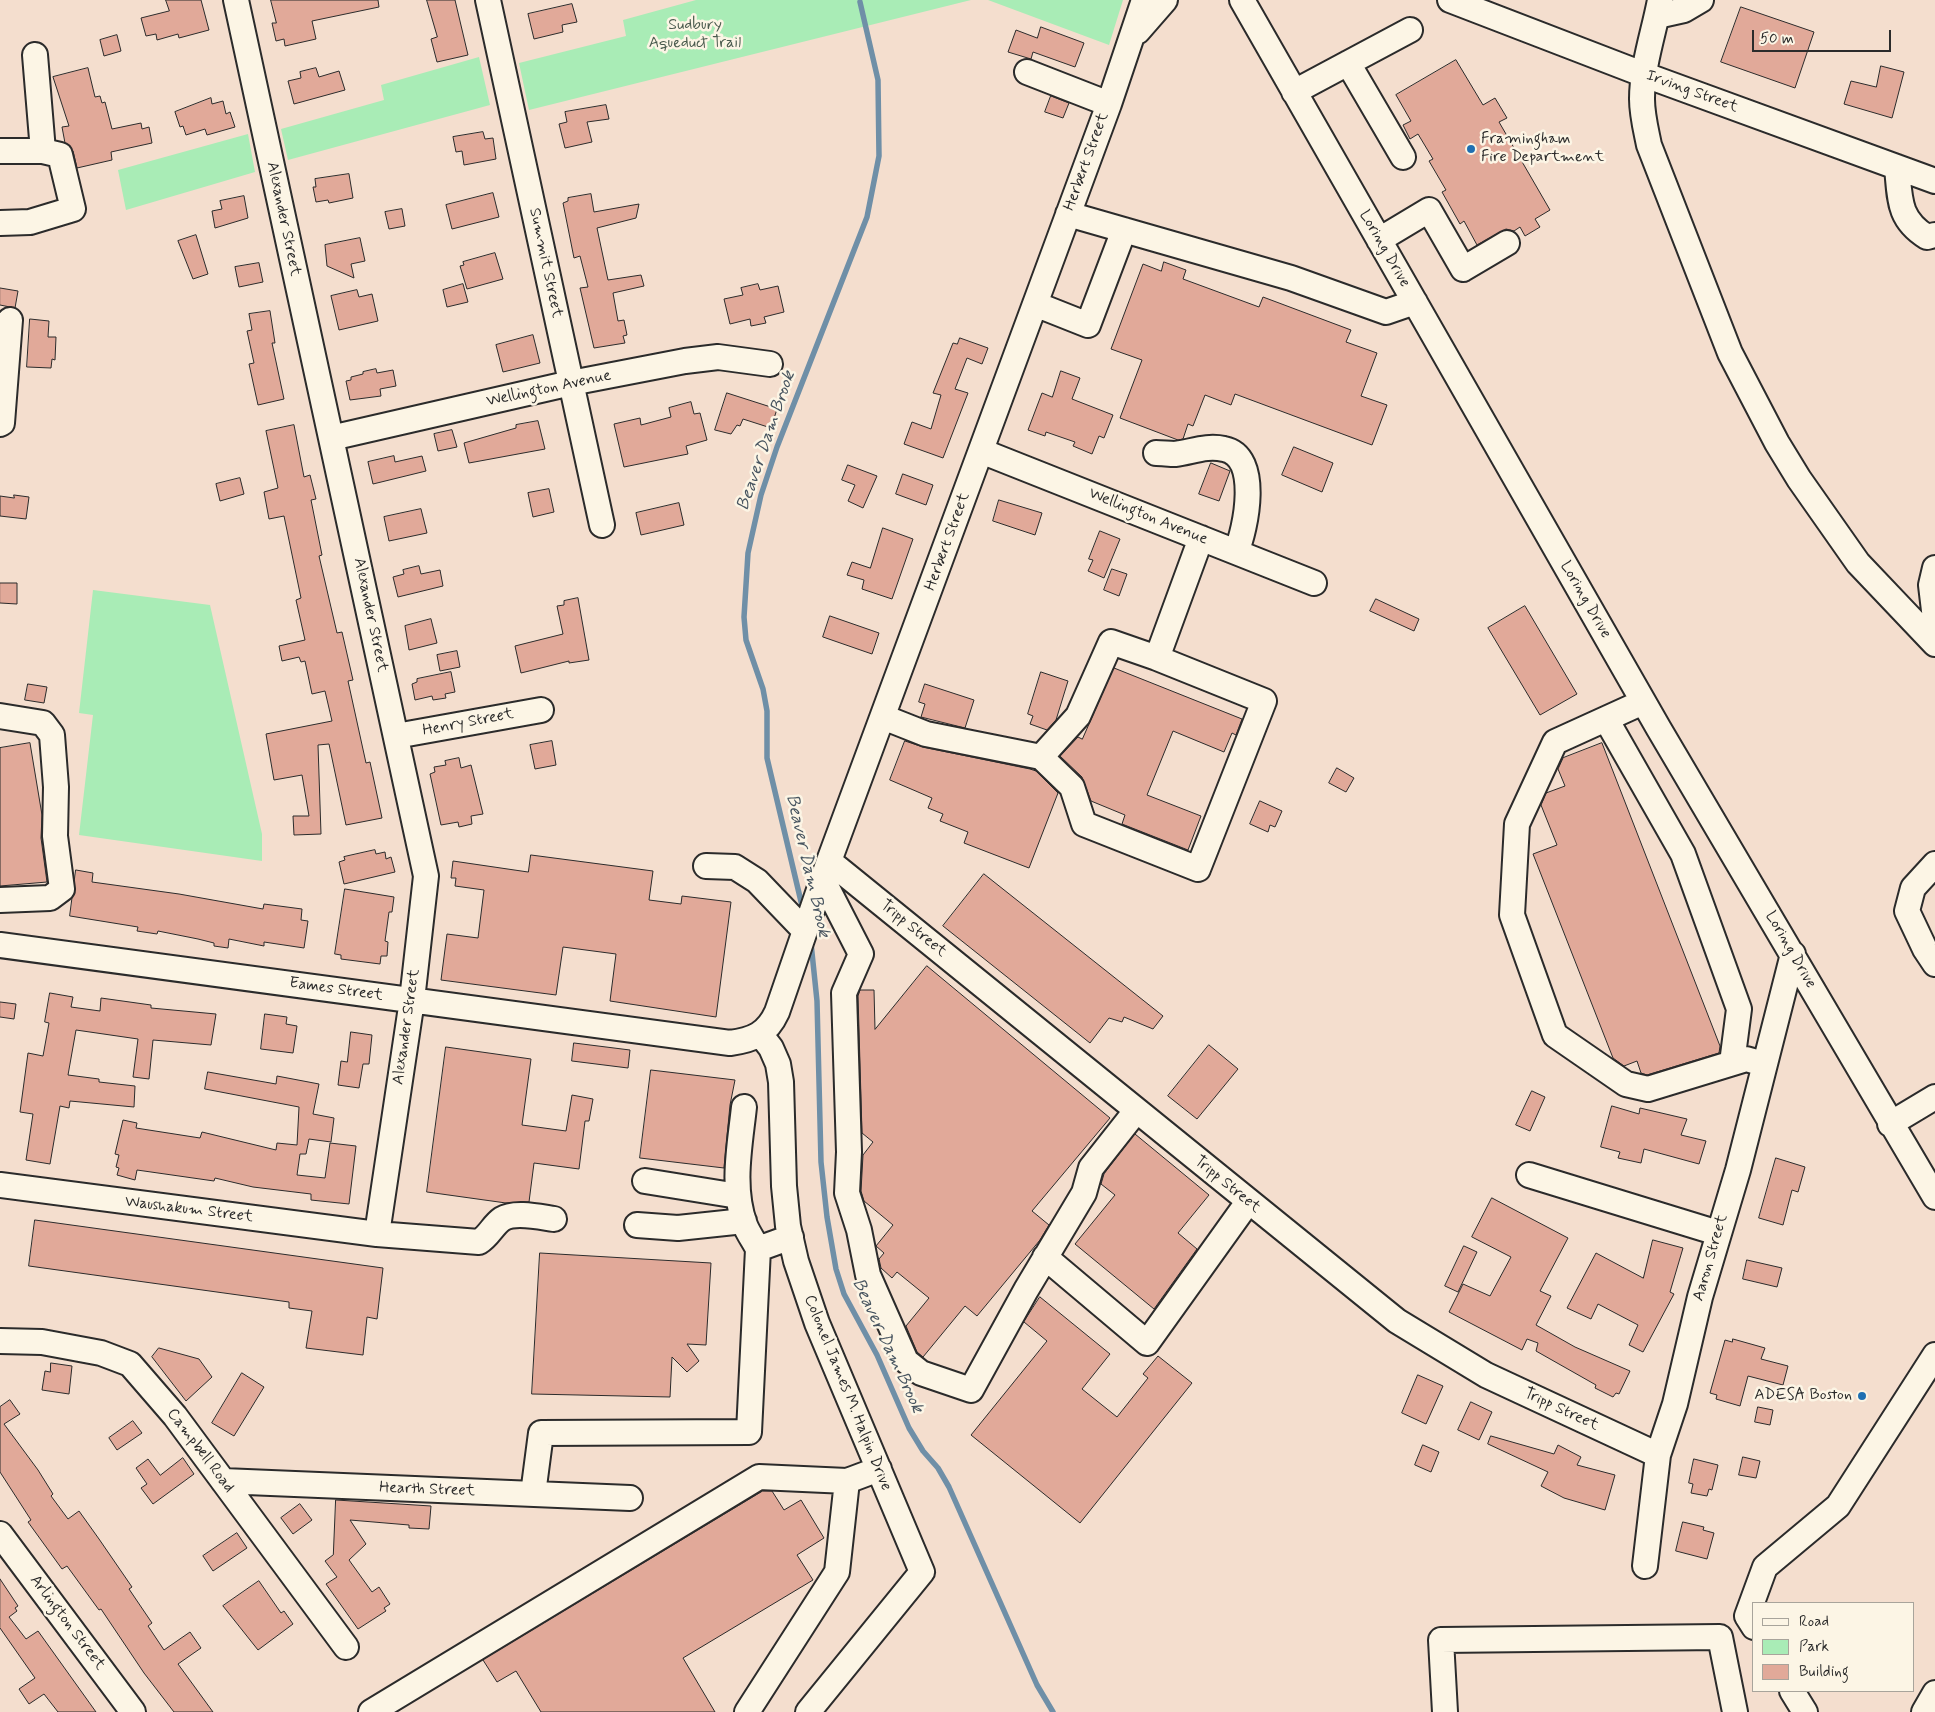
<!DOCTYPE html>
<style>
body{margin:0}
#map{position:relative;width:1935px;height:1712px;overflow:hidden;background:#f4dece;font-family:Mynerve,sans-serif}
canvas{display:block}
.legend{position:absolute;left:1752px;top:1602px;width:162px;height:90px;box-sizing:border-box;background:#fcf5e5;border:1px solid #a8a49b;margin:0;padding:6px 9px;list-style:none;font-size:15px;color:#2b2b2b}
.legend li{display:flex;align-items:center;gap:10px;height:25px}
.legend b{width:25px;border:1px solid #a8a49b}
.scale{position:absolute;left:1752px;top:30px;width:139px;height:22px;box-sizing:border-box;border:2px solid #2b2b2b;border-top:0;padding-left:6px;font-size:15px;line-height:18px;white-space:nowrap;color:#2b2b2b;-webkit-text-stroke:4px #fcf5e5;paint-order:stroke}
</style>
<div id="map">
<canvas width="1935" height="1712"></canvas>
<ul class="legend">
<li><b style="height:6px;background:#fcf5e5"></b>Road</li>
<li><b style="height:14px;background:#a9ecb6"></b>Park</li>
<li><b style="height:14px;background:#e1a999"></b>Building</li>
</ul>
<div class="scale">50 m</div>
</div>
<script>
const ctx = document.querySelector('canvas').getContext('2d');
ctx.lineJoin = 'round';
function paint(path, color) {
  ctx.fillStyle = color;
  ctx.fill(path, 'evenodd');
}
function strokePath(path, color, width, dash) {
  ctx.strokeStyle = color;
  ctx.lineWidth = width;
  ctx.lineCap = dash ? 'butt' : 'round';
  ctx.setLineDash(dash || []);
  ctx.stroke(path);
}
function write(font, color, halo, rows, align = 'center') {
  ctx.font = font + ' Mynerve,sans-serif';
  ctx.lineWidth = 5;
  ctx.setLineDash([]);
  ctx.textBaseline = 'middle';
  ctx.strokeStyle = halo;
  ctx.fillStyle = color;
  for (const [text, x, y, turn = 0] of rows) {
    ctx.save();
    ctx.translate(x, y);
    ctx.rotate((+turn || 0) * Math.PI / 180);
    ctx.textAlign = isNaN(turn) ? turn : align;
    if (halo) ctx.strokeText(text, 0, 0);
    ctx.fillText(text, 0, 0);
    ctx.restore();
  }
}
paint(new Path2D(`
 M696,0H971L529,110L519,63L626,36L623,20Z
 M988,0H1123L1109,45Z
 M479,57L490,105L288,160L281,129L384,100L381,85Z
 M248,134L255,172L126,210L118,170Z
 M93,590L210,605L262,834V861L79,835L93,715L79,713Z`), '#a9ecb6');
strokePath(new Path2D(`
 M803,910L767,758V711L763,689L746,640L744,617L748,553L761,495L777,447L867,217L879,156L878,80L860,2
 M811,943L817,1001L821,1162L827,1217L836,1269L844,1294L877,1355L909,1428L923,1451L938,1468L949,1487L1037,1685L1053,1712`), '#6f8fa7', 5.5);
const building = new Path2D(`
 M166,0H201L209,30L179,38L178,34L157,40L156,34L146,36L141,18L169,11Z
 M271,0H378L379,7L312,21L316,39L285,46L284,39L276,41L272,23H276Z
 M427,0H455L468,55L437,62L431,39L437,37Z
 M572,4L577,22L562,25L563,32L534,39L528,14Z
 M1741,7L1814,32L1795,88L1721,62Z
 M1041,27L1084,43L1075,67L1033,52L1031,59L1008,52L1016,30L1037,38Z
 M117,35L121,51L104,56L100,40Z
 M1456,60L1483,105L1495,98L1507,118L1499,122L1550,210L1535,219L1540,227L1525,236L1520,227L1514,231L1506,229L1477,245L1464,221L1460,224L1442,192L1446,190L1429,161L1433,159L1418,134L1410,139L1403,125L1411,121L1396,95Z
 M1881,66L1904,72L1892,118L1844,104L1851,81L1876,87Z
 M88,68L95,97L100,96L102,103L105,102L112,129L141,123L142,129L149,127L152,143L111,152L112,160L77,168L73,151L65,143L62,127L69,126L53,77Z
 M316,68L319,77L339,71L345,90L294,104L288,81L301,78L300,72Z
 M1051,96L1069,103L1063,118L1045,112Z
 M211,98L212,104L223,101L226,114L230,112L235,127L207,135L205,129L186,135L183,126L180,127L175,112Z
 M606,105L609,119L587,122L592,142L565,148L559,124L567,122L565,112Z
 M483,132L485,139L493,138L496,159L464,165L462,151L456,152L453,137Z
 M349,174L353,198L329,203L328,200L316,202L313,187H316L315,179Z
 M493,193L499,217L452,229L446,205Z
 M591,194L594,212L639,204L636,218L597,228L608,280L641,275L644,286L613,293L618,321L624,320L627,335L623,336L625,343L594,348L580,288L588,287L580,256L574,258L563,203L568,201V198Z
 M244,196L248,218L215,228L212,211L222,209L220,201Z
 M402,209L405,226L389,229L385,212Z
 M196,235L208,274L193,279L178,241Z
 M360,238L365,261L351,264L354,278L327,266L325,245Z
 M495,253L503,279L467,289L460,266L464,265L463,262Z
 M1164,262L1186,270L1183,279L1259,307L1263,297L1351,330L1346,342L1377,353L1361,396L1387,405L1372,445L1235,394L1231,405L1205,395L1193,426L1188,424L1183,439L1178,440L1120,418L1142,360L1111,349L1143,264L1161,271Z
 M259,263L263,282L239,287L235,267Z
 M463,284L468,302L447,307L443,290Z
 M758,284L760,290L778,286L784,312L764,317L766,323L751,326L750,319L730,324L724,299L743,295L741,288Z
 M0,288L18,291L15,308L0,305Z
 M357,290L359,297L372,294L378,321L339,330L331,296Z
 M270,311L275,343H272L284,399L258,405L249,364L254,363L247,331L252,330L249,314Z
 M30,319L49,321L48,337H56L55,360L52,359L51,368L27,367Z
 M533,335L540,363L503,372L496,345Z
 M960,338L988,348L982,364L967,358L955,389L968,393L943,458L904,444L912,422L931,429L941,395L933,393L953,343L957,344Z
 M376,369L377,373L393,370L396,386L380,389L381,396L350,400L346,381L351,380V377L363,374V372Z
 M1061,371L1080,378L1072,399L1113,415L1104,438L1099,436L1092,454L1073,446L1075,442L1046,432L1045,436L1028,430L1042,393L1052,397Z
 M727,393L777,409L771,428L743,419L740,426L737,425L731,434L715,430Z
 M691,402L694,414L700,413L707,440L686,446L688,454L624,467L614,424L640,418L641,425L671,417L669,408Z
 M538,421L545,449L469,463L464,443L516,428V425Z
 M294,425L304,477L310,475L316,499L311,500L322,555L319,556L337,633L342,632L353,680L348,681L366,763L370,762L382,818L346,825L329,744L318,745L321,834L294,835L293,816H309L302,775L274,780L266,734L332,721L325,691L312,694L305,661L301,662L299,657L282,661L279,646L305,640L296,600L301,598L284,516L269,519L264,492L278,488L266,431Z
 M452,430L457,447L438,451L434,434Z
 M1294,447L1333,463L1322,492L1282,475Z
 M394,456L395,462L422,456L426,471L373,484L368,462Z
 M1211,463L1230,471L1219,501L1199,494Z
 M848,465L877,476L863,508L848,501L855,485L842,480Z
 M903,474L933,485L926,505L896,494Z
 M240,478L244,494L220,501L216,484Z
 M549,489L554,512L533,517L528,493Z
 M14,495L29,497L26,519L0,516V496L14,498Z
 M999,500L1042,513L1035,535L993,521Z
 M679,503L684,525L641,535L636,513Z
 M421,509L427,533L389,541L384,517Z
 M883,528L913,539L892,599L862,589L864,580L847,575L852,562L870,568Z
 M1100,531L1120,539L1104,578L1088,571L1093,560L1089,559Z
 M419,566L421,574L440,570L443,586L398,597L393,577L404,574L403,570Z
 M1112,569L1127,574L1119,596L1104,590Z
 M0,583H17V604L0,603Z
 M578,598L589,660L569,663V661L521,673L515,646L563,634L557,606L564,605V601Z
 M1376,599L1419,619L1414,631L1370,611Z
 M1525,606L1577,694L1540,715L1488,628Z
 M830,616L879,633L872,654L823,637Z
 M431,619L437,643L409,650L405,626Z
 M457,651L460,667L440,671L437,655Z
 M1114,668L1242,719L1236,735L1232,733L1224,752L1173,731L1147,795L1201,816L1188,850L1122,824L1125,815L1091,801L1082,777L1060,756L1078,737L1082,739Z
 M451,672L455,692L445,694L446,698L433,700L432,696L415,700L412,684L417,682V679Z
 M1041,672L1068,681L1056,720L1047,730L1030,724L1033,716L1028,714Z
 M28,684L47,687L44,703L25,700Z
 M925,684L974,700L965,728L921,717L925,704L919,702Z
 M552,741L556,765L535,769L530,745Z
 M905,741L923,747L1030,769L1036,771L1058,793L1029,868L964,843L968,832L940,821L943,814L928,808L932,798L890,780Z
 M30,743L42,815L41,838L47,882L0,886V748Z
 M1602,743L1720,1046L1719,1053L1647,1075L1641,1073L1637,1061L1624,1066L1613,1058L1533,854L1557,845L1541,805L1546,793L1565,786L1558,769L1563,758Z
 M459,758L461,768L471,765L483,814L471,816L472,824L459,827L458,822L441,825L430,774L435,772L434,767L446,765L445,761Z
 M1337,768L1354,778L1346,792L1329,783Z
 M1260,801L1282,811L1275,827L1270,825L1268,832L1250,824Z
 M375,850L376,854L385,852L386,859L391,857L395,872L344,884L339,862L345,860L344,857Z
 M531,855L653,871L649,900L681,904L682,896L731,902L716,1017L610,1001L616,954L563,947L556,995L441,980L447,934L478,938L484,890L455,886L456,878H451L453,861L528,872Z
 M76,870L93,873L92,882L179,894L263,909L264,904L302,909L301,920L308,921L304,948L264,942V946L229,939L228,948L214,946V943L198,939L158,931L157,934L137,931L138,927L70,916Z
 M984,874L1163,1016L1153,1029L1124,1017L1122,1022L1109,1018L1090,1043L943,926Z
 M345,889L394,897L392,912H389L385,941L388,942L387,956H381L380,964L341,959V955L335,954Z
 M927,966L1110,1118L1032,1211L1049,1225L1040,1240L977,1316L965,1306L923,1357L917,1352L906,1326L929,1298L897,1272L892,1278L881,1268L879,1259L884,1253L876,1246L893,1225L864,1201L861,1191L863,1155L873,1142L862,1133L858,996L860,990H874L875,1029Z
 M50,993L73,997L71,1007L100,1011L101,998L151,1005V1008L216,1014L211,1045L153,1040L149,1079L133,1077L138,1039L76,1030L68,1075L99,1079V1082L135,1086L134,1107L70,1101L69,1108L60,1106L50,1164L26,1160L33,1114L20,1112L28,1053L43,1056L49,1023L45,1022Z
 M0,1002L16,1004L14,1019L0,1017Z
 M265,1014L287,1017L286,1024L297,1026L293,1053L261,1049Z
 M351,1032L372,1035L369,1064H363L359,1088L338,1085L341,1061L347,1062Z
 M574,1043L630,1050L628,1068L572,1061Z
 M1209,1045L1238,1069L1197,1119L1168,1096Z
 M446,1047L531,1059L522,1125L566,1131L572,1095L593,1099L589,1121H585L579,1169L534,1163L529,1202L506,1203L427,1192Z
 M651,1070L735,1080L730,1105L724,1168L640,1158Z
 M208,1072L276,1084L277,1076L319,1084L313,1114L334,1118L331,1142L309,1139L306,1154H300L297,1175L325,1178L330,1143L356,1146L349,1204L311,1200V1194L253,1187L215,1178L214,1181L137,1170L135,1180L117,1175L119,1168L116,1167L119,1155L115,1154L123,1120L137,1123L136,1128L200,1138L202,1132L276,1150L277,1143L297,1145L299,1107L205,1089Z
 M1532,1091L1545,1097L1530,1131L1516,1125Z
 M1612,1106L1639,1114L1640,1108L1687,1119L1681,1135L1706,1141L1699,1164L1644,1149L1641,1163L1618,1158L1620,1152L1601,1147Z
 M1135,1134L1209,1195L1178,1233L1197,1249L1154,1309L1075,1244L1115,1195L1101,1184L1104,1174Z
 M1776,1158L1805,1167L1798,1192L1792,1190L1783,1225L1759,1218Z
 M1492,1198L1568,1238L1540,1291L1551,1296L1536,1325L1575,1347L1630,1371L1619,1394L1616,1393L1613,1397L1595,1388L1596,1385L1536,1351L1538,1343L1527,1339L1522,1350L1449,1312L1463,1284L1490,1296L1511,1257L1472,1237Z
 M35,1220L383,1268L377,1319L367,1317L363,1355L306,1348L312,1311L289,1308V1302L29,1266Z
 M1653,1240L1683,1248L1670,1292L1674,1294L1643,1352L1629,1345L1638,1325L1598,1304L1591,1319L1567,1308L1596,1253L1643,1278Z
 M1464,1246L1477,1252L1458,1292L1445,1286Z
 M540,1253L711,1263L706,1345L687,1344L699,1361L687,1372L672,1357L670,1397L532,1394Z
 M1747,1260L1782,1268L1777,1287L1743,1279Z
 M1040,1297L1110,1354L1082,1389L1117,1417L1148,1378L1143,1374L1158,1356L1192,1383L1080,1523L971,1435L1047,1341L1024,1322Z
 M1733,1339L1765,1348L1761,1359L1788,1366L1783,1385L1748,1376L1740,1406L1716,1399L1717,1395L1710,1393L1725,1340L1732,1342Z
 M159,1348L199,1359L212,1377L186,1401L152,1357Z
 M51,1363L72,1366L69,1394L42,1390L45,1371L50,1372Z
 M242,1373L264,1387L234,1436L212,1423Z
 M1418,1375L1443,1386L1426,1424L1402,1413Z
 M10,1400L20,1414L4,1424L38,1470L53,1494L51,1496L68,1519L79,1511L99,1539L132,1587L129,1589L152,1623L148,1626L164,1650L190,1632L201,1648L178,1664L213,1712H174L144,1673L101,1609L99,1610L67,1566L62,1569L28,1522L31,1520L0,1472V1407Z
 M1471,1402L1492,1412L1479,1440L1458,1430Z
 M1758,1407L1773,1410L1770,1425L1755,1422Z
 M133,1421L142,1433L117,1450L109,1438Z
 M1491,1436L1554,1454L1558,1445L1581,1457L1577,1465L1615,1475L1605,1510L1564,1498L1541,1486L1548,1472L1488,1444Z
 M1423,1445L1439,1452L1431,1472L1415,1465Z
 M1743,1457L1760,1461L1756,1478L1739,1475Z
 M183,1458L194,1474L153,1504L141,1488L147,1484L136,1468L148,1459L160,1475Z
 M1694,1459L1718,1465L1712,1490L1709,1489L1707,1496L1691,1493L1693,1484L1689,1483Z
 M763,1491H772L784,1510L801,1500L824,1538L797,1555L813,1580L683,1658L715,1712H541L516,1671L497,1682L483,1660Z
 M336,1500L431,1506L429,1529L409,1528V1525L350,1520L366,1544L349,1560L372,1592L379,1587L390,1604L384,1608L386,1611L358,1629L326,1584L337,1577L325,1561L333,1555Z
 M300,1504L312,1520L293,1534L281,1518Z
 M1683,1522L1704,1527L1703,1530L1714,1533L1707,1559L1676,1551Z
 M237,1533L247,1548L213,1571L203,1556Z
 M0,1579L18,1606L15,1608L17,1611L9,1617L26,1639L38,1631L96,1712H58L44,1694L29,1704L19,1689L35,1678L0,1628Z
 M259,1581L281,1613L284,1611L293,1624L258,1650L223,1606Z`);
paint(building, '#e1a999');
strokePath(building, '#2b2b2b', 1);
const minor = new Path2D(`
 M236,0L426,876L412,1000L377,1234
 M488,0L602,525
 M1242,0L1659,729L1935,1197
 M1450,0L1645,75L1935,181
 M1660,0C1654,32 1642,66 1642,99C1642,115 1646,130 1649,145L1730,353L1777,443L1799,479L1858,563L1935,644
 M1657,16L1684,10L1701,0
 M1138,31L1165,0
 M1348,63L1403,157
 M1027,72L1109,104
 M1294,92L1410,30
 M0,151H43L35,55
 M1897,167C1900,199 1898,219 1927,237L1935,235
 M1068,214L1291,278L1386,312L1415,302
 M0,223L30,222L73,209L60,155L43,151
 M1379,240L1429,210L1463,269L1507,243
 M1035,304L1088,325L1124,230
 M0,424L2,423L10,320
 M331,438L571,383L685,361L718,357L770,364
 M981,451L1314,583
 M1156,453C1162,453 1169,454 1175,454C1192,452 1206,445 1224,449C1261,456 1246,529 1236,552
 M1935,568L1931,585L1935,619
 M1643,702L1555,742L1517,824L1512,915L1555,1035L1626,1084L1648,1089L1746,1059L1764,1064
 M0,716L43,723L52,735L56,787L55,836L62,889L50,898L0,900
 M883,717L926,734L1041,757L1078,716L1111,642L1157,658
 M1606,719L1683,854L1739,1009L1732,1063
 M396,736L541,710
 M1041,757L1072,787L1084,824L1198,869L1264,701L1157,658L1201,538
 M829,861L1397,1321L1486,1375L1658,1455
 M1935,864L1913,888L1907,911L1925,949L1935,964
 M706,866L735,867L757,881L805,931
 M823,880L861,954L844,993L849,1152L847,1193L859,1230L868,1275L906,1361L921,1373L971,1390L1026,1290L1084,1193L1091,1168L1136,1111
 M0,945L730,1043C753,1040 767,1034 777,1012L829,861L1109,104L1144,0
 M761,1035L771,1048L778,1064L781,1082L784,1186L788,1226L796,1261L817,1323L922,1572L808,1712
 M744,1107C740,1145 731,1187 745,1225C748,1233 754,1241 758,1249
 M1890,1124L1935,1097
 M1529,1175L1718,1233
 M645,1181L738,1196
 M0,1185L377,1234L479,1242C489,1236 493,1225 502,1219C515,1211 540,1217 554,1219
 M637,1225L678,1228L744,1221
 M1045,1257L1147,1343L1248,1202
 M0,1341L42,1342L101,1353L130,1364L175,1416L346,1647
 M223,1481L630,1498
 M533,1494L541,1433L749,1432L758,1249L791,1237
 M0,1534L133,1712
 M1645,1566L1658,1455L1675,1404L1700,1297L1738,1170L1793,954
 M1754,1627L1747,1616L1765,1567L1838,1506L1935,1355
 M1792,1691L1805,1712
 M371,1712L759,1477L847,1481L879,1469
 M747,1712L837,1572L847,1481
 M1445,1712L1441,1640L1720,1637L1735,1712
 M1924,1712L1935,1693`);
strokePath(minor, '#2b2b2b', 28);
strokePath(minor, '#fcf5e5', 24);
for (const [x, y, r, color] of [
 [1471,149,5,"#1f6fb2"],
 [1862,1396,5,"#1f6fb2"]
]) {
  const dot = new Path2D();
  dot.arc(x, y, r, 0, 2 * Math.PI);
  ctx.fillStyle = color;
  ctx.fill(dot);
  strokePath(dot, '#fcf5e5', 2);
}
write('16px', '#4a5b4e', '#fcf5e5', [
 ["Sudbury",695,26],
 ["Aqueduct Trail",695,44]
]);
write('16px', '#2b2b2b', '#fcf5e5', [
 ["Irving Street",1692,92,20],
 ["Herbert Street",1087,162,-70],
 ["Alexander Street",283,219,78],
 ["Loring Drive",1384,249,60],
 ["Summit Street",545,263,78],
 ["Wellington Avenue",549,389,-12],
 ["Wellington Avenue",1148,517,22],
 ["Herbert Street",948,542,-70],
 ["Loring Drive",1585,600,60],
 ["Alexander Street",370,615,78],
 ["Henry Street",468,723,-11],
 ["Tripp Street",913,929,39],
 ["Loring Drive",1790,950,60],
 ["Eames Street",336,990,8],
 ["Alexander Street",407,1027,-82],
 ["Tripp Street",1227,1185,39],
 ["Waushakum Street",189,1210,7],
 ["Aaron Street",1711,1258,-74],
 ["Colonel James M. Halpin Drive",847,1393,68],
 ["Tripp Street",1561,1410,25],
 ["Campbell Road",200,1451,53],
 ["Hearth Street",427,1490,2],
 ["Arlington Street",67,1623,53]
]);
write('16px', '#2b2b2b', '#fcf5e5', [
 ["Framingham",1481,140],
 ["Fire Department",1481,158],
 ["ADESA Boston",1852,1396,"right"]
], 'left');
write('italic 18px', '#47545f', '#fcf5e5', [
 ["Beaver Dam Brook",767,441,-71],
 ["Beaver Dam Brook",807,866,77],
 ["Beaver Dam Brook",887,1346,65]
]);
</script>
